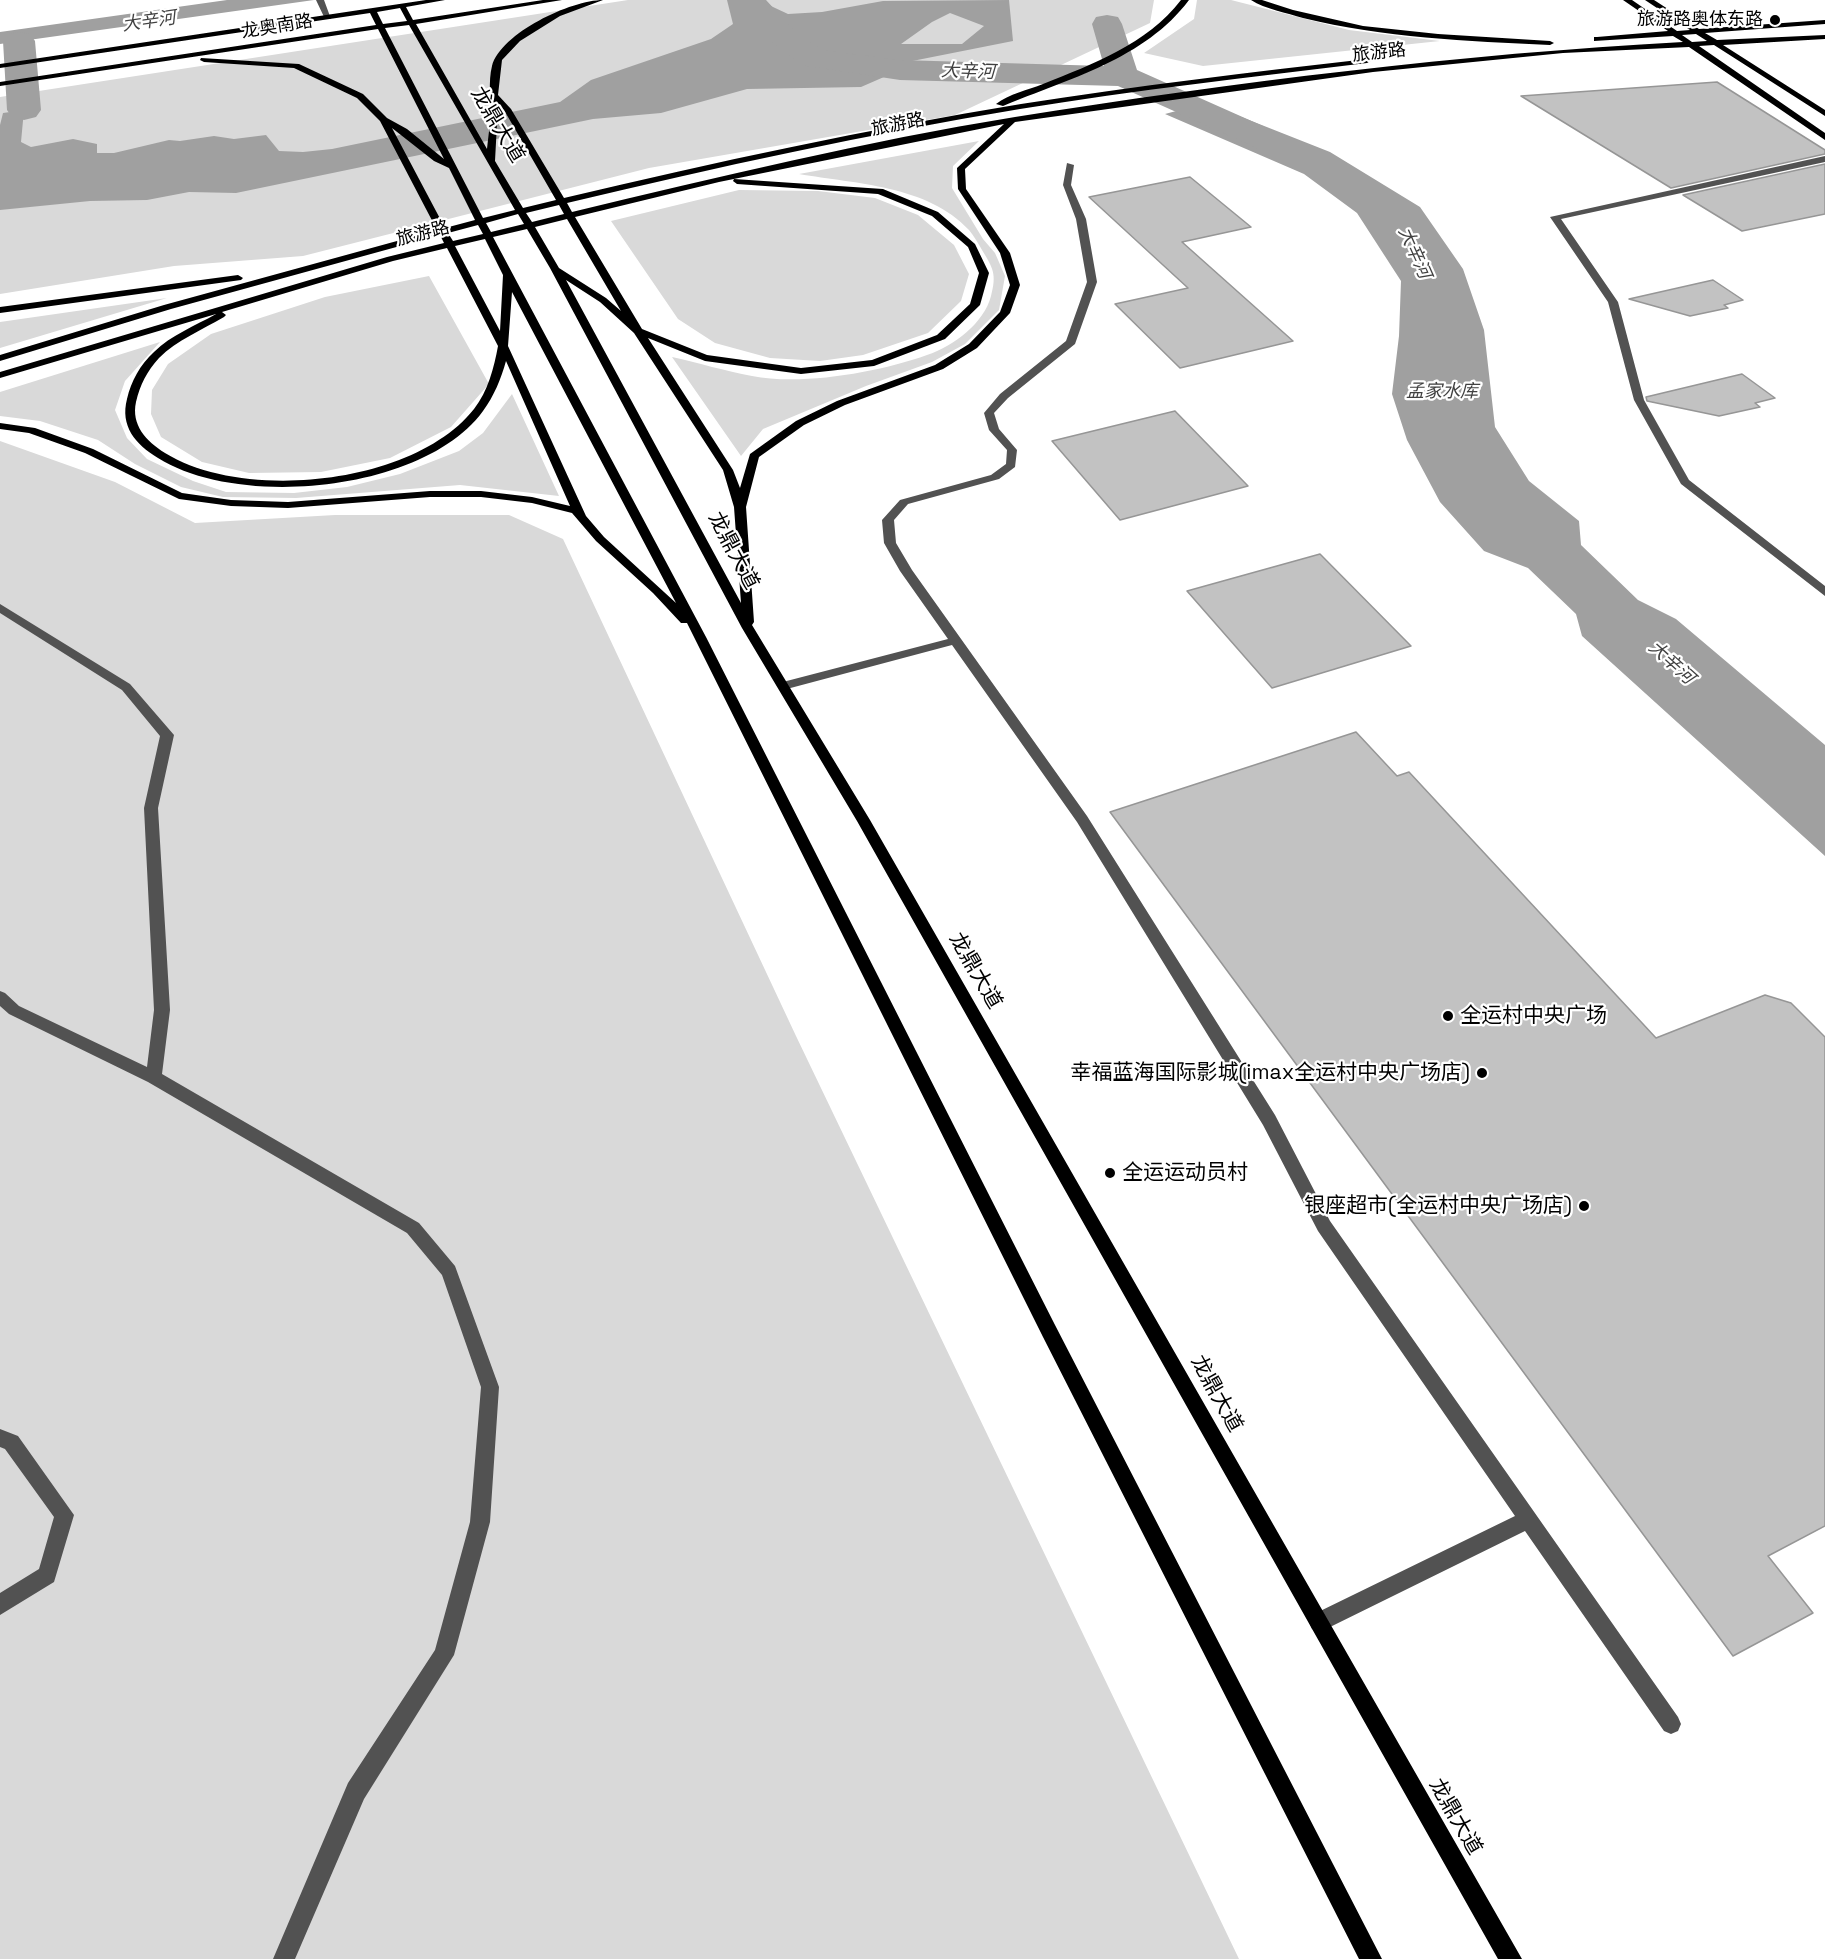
<!DOCTYPE html>
<meta charset="utf-8">
<style>
body{margin:0}
canvas{display:block;background:#fff}
</style>
<canvas width="1825" height="1959"></canvas>
<script>
const ctx = document.querySelector('canvas').getContext('2d');
ctx.lineJoin = 'round';
function paint(path, color) {
  ctx.fillStyle = color;
  ctx.fill(path, 'evenodd');
}
function strokePath(path, color, width, dash) {
  ctx.strokeStyle = color;
  ctx.lineWidth = width;
  ctx.lineCap = dash ? 'butt' : 'round';
  ctx.setLineDash(dash || []);
  ctx.stroke(path);
}
function write(font, color, halo, rows, align = 'center') {
  ctx.font = font + ' "Space Grotesk","Noto Sans SC",sans-serif';
  ctx.lineWidth = 4.5;
  ctx.setLineDash([]);
  ctx.textBaseline = 'middle';
  ctx.strokeStyle = halo;
  ctx.fillStyle = color;
  for (const [text, x, y, turn = 0] of rows) {
    ctx.save();
    ctx.translate(x, y);
    ctx.rotate((+turn || 0) * Math.PI / 180);
    ctx.textAlign = isNaN(turn) ? turn : align;
    if (halo) ctx.strokeText(text, 0, 0);
    ctx.fillText(text, 0, 0);
    ctx.restore();
  }
}
paint(new Path2D(`
 M628,0H1154L1150,23L955,115L649,168L303,256L174,266L0,294V97Z
 M1197,0H1231L1349,30L1440,41L1203,66L1144,53L1194,19Z
 M979,141L953,166L952,188L983,239L995,253L1005,276L999,310L965,344L932,362L866,386L763,429L741,456L672,357C699,363 725,371 752,376C802,386 880,372 927,355C954,346 984,323 991,296C997,274 993,268 982,250C978,243 974,236 969,230C927,185 856,184 799,174Z
 M739,190L818,191L875,198L918,215L954,245L969,274L961,301L928,333L863,355L820,361L770,358L715,343L678,319L611,221Z
 M429,276L489,384L451,427L390,458L321,472L249,473L202,462L161,437L151,414L152,390L168,364L211,334L325,297Z
 M167,298L0,348V322Z
 M160,342L125,381L115,410L127,438L147,459L193,481L226,492L294,493L347,487L400,474L459,451L483,433L512,394L559,496L460,485L296,498L223,497L181,487L135,464L98,440L40,421L0,416V392Z
 M0,441L115,482L195,523L335,515H509L563,539L796,1036L1239,1959H0Z`), '#d9d9d9');
paint(new Path2D(`
 M227,0H314L0,44V32Z
 M727,0H758L788,14L822,12L883,1L1009,0L1013,41L882,67L900,70L861,87L747,89L661,113L593,119L236,193L189,192L147,200L90,201L0,210V125L3,113L24,110L21,142L31,147L73,139L97,144V153H114L169,140L180,141L214,136L234,139L266,135L279,151L303,152L332,149L560,102L591,80L711,39L733,24ZM950,13L984,26L962,44H901L932,22Z
 M1206,103L1330,152L1420,207L1463,269L1484,330L1495,427L1529,481L1579,521L1581,545L1638,600L1676,619L1825,745V856L1582,636L1576,614L1528,568L1484,551L1440,502L1407,440L1392,394L1399,336L1401,281L1357,213L1304,174L1165,114Z`), '#a0a0a0');
paint(new Path2D(`
 M735,0H766L789,25L821,50L900,60L1104,66L1092,24L1096,17L1107,15L1118,17L1122,24L1137,70L1283,135L1288,142L1283,149L1271,152L1259,149L1118,86L900,80L801,65L767,39Z
 M19,32L30,34L35,41L41,110L36,117L24,120L12,117L7,110L3,41L8,34Z`), '#a0a0a0');
const building = new Path2D(`
 M1717,82L1825,150V154L1671,188L1521,96Z
 M1825,164V214L1742,231L1683,195Z
 M1190,177L1251,227L1182,242L1293,341L1180,368L1115,304L1188,288L1089,197Z
 M1713,280L1743,300L1724,305L1728,308L1690,316L1629,299Z
 M1742,374L1775,398L1755,403L1760,407L1719,416L1647,401L1646,397Z
 M1175,411L1248,486L1120,520L1052,441Z
 M1320,554L1411,646L1272,688L1187,591Z
 M1356,732L1397,776L1409,772L1656,1038L1765,995L1791,1003L1825,1037V1526L1768,1556L1813,1613L1733,1656L1110,812Z`);
paint(building, '#c2c2c2');
strokePath(building, '#969696', 1.5);
paint(new Path2D(`
 M316,0H324L331,19H325Z
 M1825,156V162L1561,219L1618,302L1644,400L1689,480L1825,586V596L1681,484L1634,400L1608,302L1550,217Z
 M1067,163L1074,165L1071,185L1086,219L1097,282L1075,344L1008,398L994,413L999,429L1017,450L1015,467L999,479L908,504L894,520L896,543L912,570L1087,816L1275,1115L1330,1221L1678,1717L1681,1724L1678,1731L1671,1734L1664,1731L1525,1531L1326,1629L1319,1632L1312,1629L1309,1622L1312,1615L1515,1516L1318,1231L1263,1125L1077,822L952,645L783,690L777,686L779,683L948,639L900,571L884,543L882,520L900,500L991,475L1006,464L1007,450L989,430L984,413L1000,394L1066,341L1087,282L1076,219L1063,185Z
 M0,604L130,684L174,735L158,808L170,1010L162,1074L419,1223L455,1266L499,1387L490,1522L454,1655L364,1799L295,1959H273L348,1783L435,1650L470,1522L481,1387L442,1275L407,1233L148,1082L9,1014L0,1006V991L5,993L19,1006L147,1067L154,1010L144,808L160,736L122,690L0,613Z
 M0,1429L18,1436L74,1515L54,1582L0,1615V1593L39,1569L54,1517L5,1449L0,1447Z`), '#525252');
paint(new Path2D(`
 M426,0H445L406,7L413,20L543,0H562L416,24L487,149C488,138 490,127 490,116C491,100 488,82 492,66C501,33 571,0 603,0L560,16L520,41L502,60L498,95L511,109L564,198C715,162 868,129 1021,104C1136,86 1251,72 1367,59L1371,61L1367,63C1251,77 1136,90 1020,109C868,134 717,167 567,203L572,212C718,177 866,141 1015,117C1236,82 1459,54 1683,42L1673,36L1594,41V37H1597L1668,31L1623,0H1632L1677,31L1690,30L1645,0H1654L1699,29L1825,20V24L1705,33L1717,40L1825,35V39L1723,45L1825,110V116L1714,45L1699,46L1825,133V140L1689,47L1563,53L1373,72L1015,122L965,169L966,189L1010,253L1020,285L1010,313L977,348L943,369L845,405L804,425L759,457L746,507L754,622L752,625L870,820L1522,1959H1498L857,821L742,628L550,268L527,229L493,237L706,637L1055,1325L1382,1959H1359L1043,1337L687,623H681L653,593L596,541L572,513L532,503L481,497H430L288,508L231,506L179,499L85,453L29,433L0,429V423L35,428L93,449L182,493L231,500L288,502L430,491H481L532,497L570,506L506,361C501,379 494,396 483,411C424,492 239,509 158,458C135,444 120,426 127,399C131,381 140,365 154,352C171,335 195,326 216,314L0,378V372L387,257L444,243L440,235L171,309L0,361V355L164,305L437,230L380,121L357,98L294,68L204,62L200,60L201,58L299,64L363,94L387,118L407,129L444,159L378,29L0,86V82L376,25L370,13L0,68V64ZM400,8L407,21L383,24L377,12ZM409,25L515,210L483,218L385,28ZM1696,34L1707,41L1692,42L1682,35ZM498,105L504,110L556,200L523,208L495,161ZM1004,124L957,168L958,189L1000,253L1010,285L1000,312L969,344L935,365L837,401L796,421L750,454L740,488L733,470L648,338L705,361L801,374L874,366L945,339L980,305L989,273L975,244L938,212L883,189L734,179L733,181L737,184L878,194L932,216L968,247L979,273L970,304L937,335L872,360L801,368L707,355L642,329L575,217L719,182ZM392,128L434,161L449,168L475,220L445,228ZM559,205L564,214L532,222L526,213ZM518,214L524,224L491,232L486,223ZM567,219L621,311L606,298L559,268L535,227ZM478,225L483,234L453,241L448,233ZM485,239L503,275L500,331L455,246ZM447,248L498,346C494,368 488,391 474,409C414,485 244,502 165,453C146,441 131,425 136,402C140,385 147,371 159,358C177,340 202,330 224,317L226,315L222,312L393,261ZM566,280L600,302L634,333L723,470L734,507L741,603ZM512,292L676,603L604,537L586,516L508,346Z
 M1181,0H1189C1145,59 1068,79 1003,106L996,104C1009,94 1028,90 1043,84C1093,64 1147,44 1181,0Z
 M1251,0H1262L1293,10L1363,26L1438,34L1550,41L1554,43L1550,45C1467,41 1384,38 1303,18C1287,13 1265,9 1251,0Z
 M238,275L243,278L241,280L0,313V307Z`), '#000');
for (const [x, y, r, color] of [
 [1775,20,6,"#000"],
 [1448,1016,6,"#000"],
 [1482,1073,6,"#000"],
 [1110,1173,6,"#000"],
 [1584,1206,6,"#000"]
]) {
  const dot = new Path2D();
  dot.arc(x, y, r, 0, 2 * Math.PI);
  ctx.fillStyle = color;
  ctx.fill(dot);
  strokePath(dot, '#fff', 2);
}
write('18px', '#000', '#fff', [
 ["旅游路奥体东路",1763,20]
], 'right');
write('italic 18px', '#414141', '#fff', [
 ["大辛河",149,22,-8],
 ["大辛河",968,72,2],
 ["大辛河",1414,253,66],
 ["孟家水库",1442,392],
 ["大辛河",1671,663,42]
]);
write('18px', '#000', '#fff', [
 ["龙奥南路",277,27,-9],
 ["旅游路",1379,53,-6],
 ["旅游路",898,125,-11],
 ["旅游路",423,234,-14]
]);
write('21px', '#000', '#fff', [
 ["龙鼎大道",497,125,59],
 ["龙鼎大道",733,551,62],
 ["龙鼎大道",975,971,60],
 ["龙鼎大道",1216,1394,61],
 ["龙鼎大道",1455,1817,60]
]);
write('21px', '#000', '#fff', [
 ["全运村中央广场",1460,1016],
 ["幸福蓝海国际影城(imax全运村中央广场店)",1470,1073,"right"],
 ["全运运动员村",1122,1173],
 ["银座超市(全运村中央广场店)",1572,1206,"right"]
], 'left');
</script>
